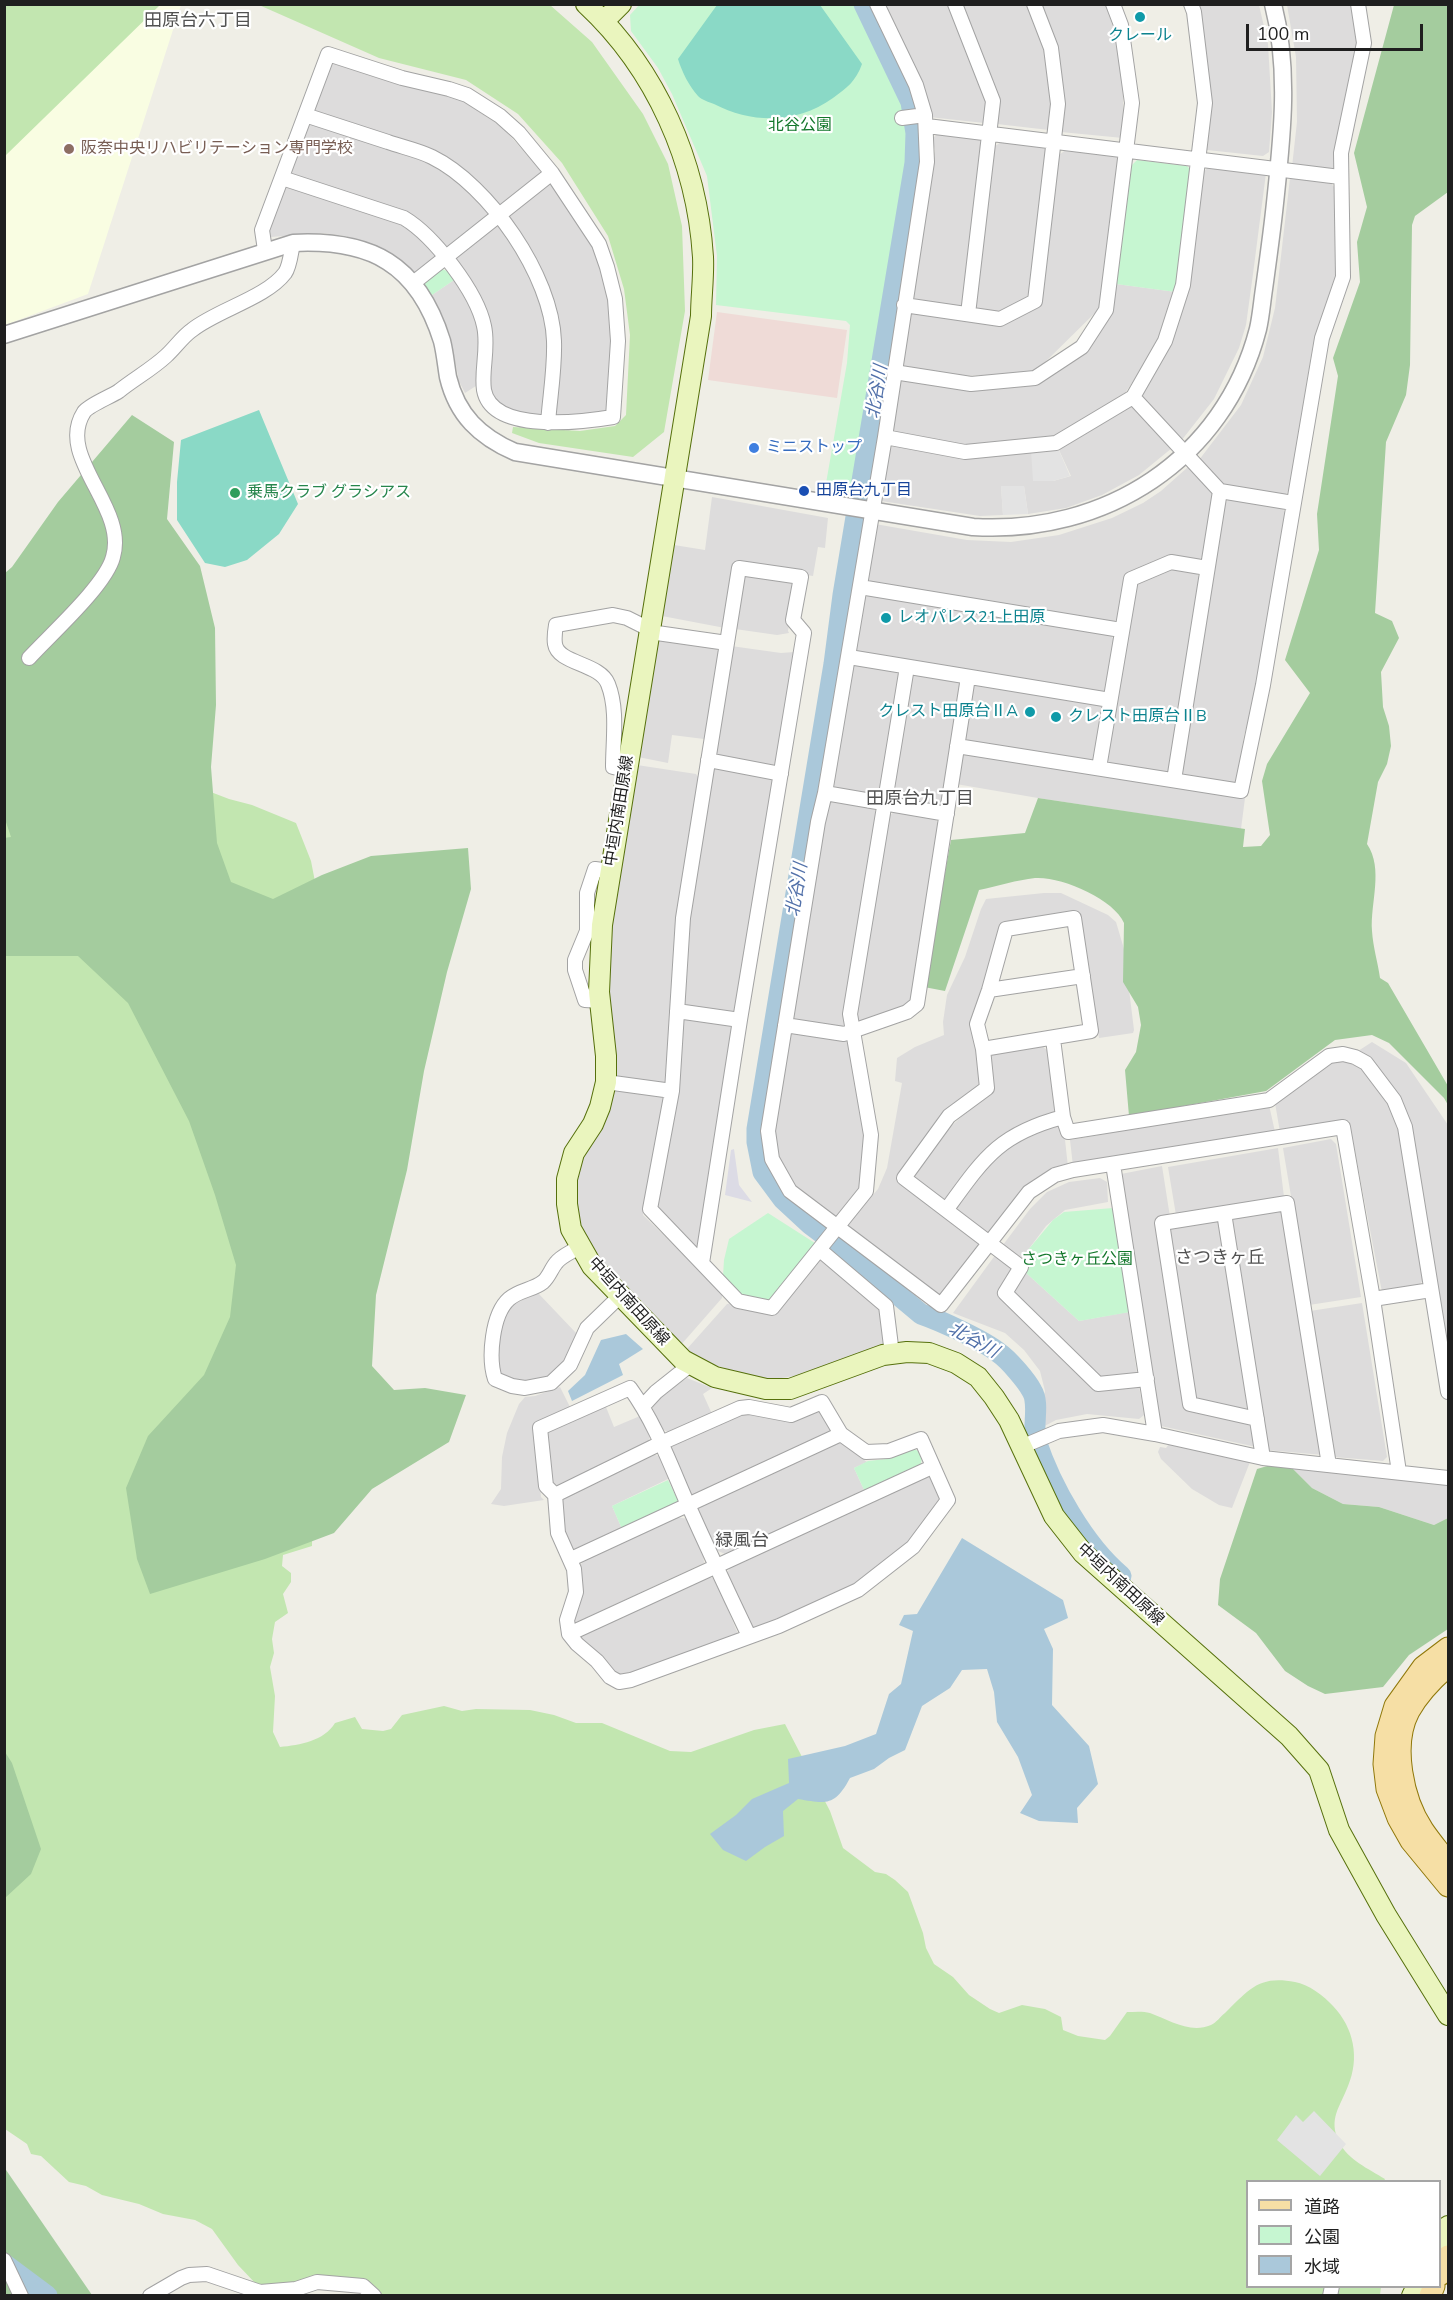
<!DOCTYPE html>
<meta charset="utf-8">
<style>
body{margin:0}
#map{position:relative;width:1453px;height:2300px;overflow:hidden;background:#efeee6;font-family:"Nunito Sans","Noto Sans JP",sans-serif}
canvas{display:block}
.frame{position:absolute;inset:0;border:6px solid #1f1f1f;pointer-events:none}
.legend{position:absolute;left:1246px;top:2180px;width:195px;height:108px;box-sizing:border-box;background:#fff;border:2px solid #a5a5a5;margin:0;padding:8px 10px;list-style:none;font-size:18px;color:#1f1f1f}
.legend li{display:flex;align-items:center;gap:12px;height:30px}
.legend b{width:30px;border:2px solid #a5a5a5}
.scale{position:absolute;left:1246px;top:24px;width:177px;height:27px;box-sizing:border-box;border:3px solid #1f1f1f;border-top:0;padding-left:8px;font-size:18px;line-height:21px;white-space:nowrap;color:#1f1f1f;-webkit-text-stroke:4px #fff;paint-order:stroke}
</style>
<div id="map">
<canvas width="1453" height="2300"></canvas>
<div class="frame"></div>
<ul class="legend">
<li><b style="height:8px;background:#f6dfa5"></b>道路</li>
<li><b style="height:16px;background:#c6f6d1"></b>公園</li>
<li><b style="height:16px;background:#aac8da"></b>水域</li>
</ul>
<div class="scale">100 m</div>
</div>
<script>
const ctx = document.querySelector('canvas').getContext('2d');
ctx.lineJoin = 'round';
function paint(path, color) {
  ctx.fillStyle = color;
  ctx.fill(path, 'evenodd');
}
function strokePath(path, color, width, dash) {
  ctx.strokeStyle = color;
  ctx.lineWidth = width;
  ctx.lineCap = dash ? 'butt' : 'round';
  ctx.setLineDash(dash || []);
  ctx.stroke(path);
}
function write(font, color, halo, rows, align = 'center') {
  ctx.font = font + ' "Nunito Sans","Noto Sans JP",sans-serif';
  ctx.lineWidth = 4.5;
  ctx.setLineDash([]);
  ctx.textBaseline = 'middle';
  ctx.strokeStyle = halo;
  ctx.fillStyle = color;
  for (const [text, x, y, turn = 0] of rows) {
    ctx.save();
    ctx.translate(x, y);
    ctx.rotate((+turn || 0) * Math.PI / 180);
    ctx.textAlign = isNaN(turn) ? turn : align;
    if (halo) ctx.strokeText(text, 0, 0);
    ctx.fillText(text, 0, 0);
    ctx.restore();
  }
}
paint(new Path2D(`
 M882,5H950L988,98L984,123L929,117Z
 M962,5H1028L1046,57L1053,104L1049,130L997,124L999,95Z
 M1040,5H1106L1119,46L1123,77V138L1061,132Z
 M1196,5H1259L1268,44L1272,112L1269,152L1263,156L1207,150Z
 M1287,5H1351L1359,42L1337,165L1331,170L1292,167L1297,122L1296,57Z
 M335,62L446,94L464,102L501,126L542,171L541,177L502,206L494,204L474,181L315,112L313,107L330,64Z
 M311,123L416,156L432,165L470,191L488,213V217L449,247L444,248L438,240L292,175L290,170L307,124Z
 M938,133L981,138L984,145L962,306L958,309L912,301L933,173L935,150L932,139Z
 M1003,141L1042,146L1048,152L1029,292L1027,297L1004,314L979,310L974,304L995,146Z
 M1067,149L1115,154L1119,162L1102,306L1034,373L963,376L904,366L903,363L907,316L912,311L1003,326L1041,302L1059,155Z
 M1211,165L1266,173L1253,274L1246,325L1239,348L1214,399L1181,441L1141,399V388L1169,345L1203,172Z
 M1290,178L1327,179L1335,188L1336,280L1313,344L1289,491L1283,497L1224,487L1199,460L1241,405L1263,357L1275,308Z
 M548,183L553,184L597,253L611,307L612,367L607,410L604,412L558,418L554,414L558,330L507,220L509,214Z
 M288,185L401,223L417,234L436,256L434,261L417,275L368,244L345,236L323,233L271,237L269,226L283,187Z
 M494,226L500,227L522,261L533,280L545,312L549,350L543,414L539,418L530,417L499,405L490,389L493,345L489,328L455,263L457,257Z
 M454,280L476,318L482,344L479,384L465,393L459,381L450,335L443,317L432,295Z
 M1116,284L1176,292L1161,341L1125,393L1055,439L970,446L897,434L892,427L900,383L907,378L1037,382L1087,350Z
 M1132,406L1172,448L1139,475L1102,495L1066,508L1028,514L1024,486H1001L1003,515L980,516L881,501L890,448L895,445L1031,452L1053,481L1071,476L1059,450L1121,408Z
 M1188,467L1211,490L1214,498L1204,555L1199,560L1126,576L1119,618L1112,623L870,585L866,578L875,524L967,540L1011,542L1059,535L1112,518L1143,503L1161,491Z
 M712,497L828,518L825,548L818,547L813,576L735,563L725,628L662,616L674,545L705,550Z
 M1231,498L1281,506L1286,514L1258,691L1244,735L1238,780L1232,785L1184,778L1180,772L1223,504Z
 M1173,568L1196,572L1200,579L1168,771L1163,775L1109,766L1106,760L1134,586L1140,581Z
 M748,575L792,582L795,587L788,631L789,633L777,635L735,629L742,578Z
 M869,595L1110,634L1115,641L1107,689L1101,694L859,654L854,648L862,599Z
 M658,637L714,646L719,652L704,739L672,735L668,763L638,757Z
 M731,646L781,653L794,652L777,763L772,766L716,757L713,751Z
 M857,663L895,670L900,676L882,791L875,797L834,790L830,785L852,668Z
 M916,674L959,681L962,688L943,803L937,807L894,801L891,795L910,678Z
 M978,684L1100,704L1103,711L1095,760L1092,764L969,743L964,738L972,688Z
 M967,754L1245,798L1241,829L1038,798L956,784L961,758Z
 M637,765L696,774L700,780L676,918L667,1081L663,1085L615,1078L608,984L611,927Z
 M715,767L771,776L774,782L737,1010L731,1015L685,1007L683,1003L686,919L711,770Z
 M831,802L873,808L877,813L844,1019L845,1026L842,1030L793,1023L791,1018L826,805Z
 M895,811L935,818L939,825L911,1001L907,1007L860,1027L854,1017L888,817Z
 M1044,893H1061L1108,915L1116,922L1124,949L1134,1030L1133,1033L1099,1038L1078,913L1002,925L971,1025L981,1082L979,1088L896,1180L980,1241L979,1249L943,1294L935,1295L848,1232L847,1225L878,1189L887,1168L902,1083L895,1081L897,1058L915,1047L944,1035L943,1022L947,995L965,957L981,909L986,899Z
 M687,1018L729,1024L733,1029L697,1253L656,1206L680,1021Z
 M789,1032L842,1039L849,1043L865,1136L859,1193L839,1219H833L791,1183L778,1164L772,1132Z
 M1372,1042L1406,1063L1448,1125V1363L1409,1126L1355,1053Z
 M1042,1046L1048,1051L1057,1108L1054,1114L1031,1122L949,1200L940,1201L915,1182L913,1173L943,1134L976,1103L988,1060L992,1053Z
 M1344,1060L1362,1069L1391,1106L1400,1132L1424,1279L1419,1285L1382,1292L1349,1121L1280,1132L1275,1103L1326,1065L1333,1062Z
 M613,1089L660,1094L665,1101L643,1215L722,1292V1298L680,1346L593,1252L580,1225L576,1213V1187L578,1173L583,1157L609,1111Z
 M1269,1105L1275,1132L1073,1166L1070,1140Z
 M1056,1125L1061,1129L1065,1140L1068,1167L993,1231L984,1233L959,1214L957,1206L999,1153L1015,1142Z
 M1331,1139L1336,1144L1361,1297L1309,1305L1283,1148Z
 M1278,1148L1284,1197L1176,1215L1168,1167Z
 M1162,1166L1170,1217L1156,1218L1186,1407L1248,1423L1253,1426L1256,1447L1161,1426L1121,1174Z
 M1100,1178L1107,1182L1108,1202L1065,1210L1046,1226L1022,1258L1003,1245L1030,1209L1047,1192L1069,1182Z
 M1277,1208L1283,1212L1323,1455L1267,1450L1230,1221L1235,1216Z
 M1215,1219L1221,1224L1250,1406L1245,1411L1199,1400L1194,1395L1168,1232L1172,1225Z
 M996,1254L1012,1264L1013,1271L997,1291L1098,1390L1139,1386L1144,1415L1139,1419L1087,1414L1056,1420L1039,1429L1045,1391L1040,1371L1024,1350L1005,1333L953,1313Z
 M824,1260L881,1308L884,1346L807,1374L775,1379H760L708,1363L686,1350L727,1304L733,1303L735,1306L773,1316L817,1261Z
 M1025,1272L1079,1321L1128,1312L1137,1373L1100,1377L1014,1294V1288Z
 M538,1293L577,1334L563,1367L550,1378L525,1384L502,1377L498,1371L496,1347L504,1316L513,1304Z
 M1362,1303L1387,1457L1383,1461L1334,1457L1310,1311Z
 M687,1378L712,1388L703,1394L712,1414L669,1433L661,1428L653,1409V1402Z
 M560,1387L570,1407L535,1424L541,1497L544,1500L504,1506L491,1504L501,1489L502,1457L507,1433L519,1404L525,1397L535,1396Z
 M604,1402L614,1427L640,1416L650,1437L648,1443L560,1486L554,1484L548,1480L543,1430Z
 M819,1409L831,1429L829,1433L697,1496L690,1494L672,1453V1446L678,1441L745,1410Z
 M840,1442L867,1462L854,1468L865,1492L725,1554L716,1550L698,1508Z
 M1169,1444L1250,1462L1232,1508L1219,1505L1192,1489L1161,1459L1158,1452L1160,1447L1166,1448Z
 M652,1454L659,1456L670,1478L612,1506L622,1529L577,1551L568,1550L562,1533L563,1494Z
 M1292,1468L1448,1483V1518L1434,1525L1379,1507L1343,1504L1312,1488Z
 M929,1474L941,1495V1501L914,1538L849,1588L780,1619L755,1628L749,1624L727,1573L732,1564Z
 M676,1517L688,1519L703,1552L704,1563L571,1625L578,1569L585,1558Z
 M707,1577L715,1578L738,1634L622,1678L612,1674L580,1639L582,1634Z`), '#dddcdc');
paint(new Path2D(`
 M717,312L847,330L837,398L708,380Z`), '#efdbd7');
paint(new Path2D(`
 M5,5H181L88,294L5,325Z`), '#f9fde2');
paint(new Path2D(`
 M5,4H160V5L5,156Z
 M259,5H550L592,42L643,114L668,164L682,226L685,311L664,432L633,457L539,443L512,433L513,427L580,431L615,426L626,415L630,335L624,289L608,236L562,163L518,114L466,80L379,58Z
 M5,774L190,784L229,799L252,805L296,823L311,861L317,892L312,1546L283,1555L282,1566L291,1573V1582L283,1594L288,1613L275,1622L272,1639L274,1653L270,1667L275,1696L273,1732L280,1747C300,1745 324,1741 335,1723L355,1717L362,1729L383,1731L391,1729L402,1715L444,1706L462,1711L476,1709L530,1710L554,1715L576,1723H602L670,1751L691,1752L754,1730L785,1724L830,1811L843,1848L875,1872L886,1874L895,1880L908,1892L923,1933L926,1948L934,1964L953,1977L969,1995L990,2009L999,2013L1022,2005L1045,2009L1061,2017L1063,2030L1078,2036L1105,2040L1110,2036L1127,2012C1134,2012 1143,2011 1150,2013C1169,2020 1190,2034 1211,2025C1216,2023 1221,2016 1225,2013C1249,1990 1258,1975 1295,1982C1308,1984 1324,1996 1333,2006C1354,2028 1360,2058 1348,2086C1340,2107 1328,2119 1339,2142C1348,2160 1369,2169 1385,2179L1384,2181L1248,2182V2286L1381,2287L1380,2295L383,2296L357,2281L303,2280L279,2285H257L238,2265L212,2229L195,2220L163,2214L139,2204L102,2195L86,2186L69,2182L41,2156L31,2154L27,2144L5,2129Z`), '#c2e6b0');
paint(new Path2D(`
 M1394,5H1448V192L1415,216L1412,225L1410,365L1406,395L1386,442L1375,613L1392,621L1399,638L1381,672L1383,707L1389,726L1391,746L1387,764L1378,782L1367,844C1384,869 1370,903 1372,931C1373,947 1378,963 1380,978L1388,983L1448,1086V1105L1444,1098L1389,1043L1372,1035L1335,1040L1266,1091L1129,1116L1125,1070L1136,1052L1141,1025L1138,1007L1123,982L1124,923C1114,899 1061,876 1035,878C1017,880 998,886 979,890L945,991L924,987L951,840L1025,833L1038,798L1245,829L1243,847L1261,846L1270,835L1262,781L1267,764L1310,693L1285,660L1319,550L1317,514L1338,376L1333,358L1360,282L1357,242L1367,207L1354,153Z
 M132,415L174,442L167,519L200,566L215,628L216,705L211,767L217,843L231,882L273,899L322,875L371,856L468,848L471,889L447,972L424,1071L407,1170L376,1295L372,1366L394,1390L425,1388L466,1395L449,1442L372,1489L334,1533L265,1559L150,1594L137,1559L126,1488L148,1436L204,1375L230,1317L236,1265L215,1195L189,1121L128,1003L78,956H5L4,838L11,837L4,816L5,573L12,567L58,502Z
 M1274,1464L1292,1468L1312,1488L1343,1504L1379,1507L1434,1525L1448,1518V1629L1409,1655L1383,1687L1325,1694L1308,1686L1285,1671L1256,1633L1218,1605L1220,1579L1257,1469Z
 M5,1752L12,1763L41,1849L31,1874L5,1898Z
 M4,2167L92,2295H5Z`), '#a4cc9e');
paint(new Path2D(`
 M640,4L858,5C885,59 908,96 910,159L854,493L825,489L847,363L850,325L846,321L716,305L717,256L707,176L672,94L658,68L631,31L630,15Z
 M1137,160L1187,166L1192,171L1176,292L1116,284L1131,166Z
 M442,269L447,271L454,280L432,295L424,286L425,282Z
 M1113,1208L1130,1312L1079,1321L1025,1272L1030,1266L1023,1256L1053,1220L1064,1212Z
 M768,1213L818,1245L769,1302L740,1296L723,1276L724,1260L729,1239Z
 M914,1449L920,1452L922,1458L920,1468L865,1492L854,1468L868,1461L886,1459Z
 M668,1480L679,1503L622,1529L612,1506Z`), '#c6f6d1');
paint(new Path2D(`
 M820,5L862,64C856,81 847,88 833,98C797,124 753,124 714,104C709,102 702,100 698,96C689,86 682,72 678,59L717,5Z
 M259,410L298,504L279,534L247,560L225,567L205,563L177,520V482L181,440Z`), '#8ad9c6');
paint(new Path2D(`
 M1058,448L1070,476L1053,481H1033L1031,452Z
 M1001,486H1024L1028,514L1003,515Z
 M1314,2111L1346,2144L1320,2176L1277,2140L1296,2115L1303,2122Z`), '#e3e3e3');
paint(new Path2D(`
 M734,1149L739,1185L752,1202L725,1195L731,1150Z`), '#dcdbe5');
paint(new Path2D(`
 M626,1334L643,1349L619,1364L623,1375L572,1401L568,1391L585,1375L601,1340Z
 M962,1538L1063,1600L1068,1618L1044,1629L1053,1649L1052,1705L1089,1746L1098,1784L1077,1808L1078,1823L1039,1821L1020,1813L1032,1795L1018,1757L997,1722L994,1692L987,1669L962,1670L950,1688L922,1706L905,1750L889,1758L874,1769L850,1778C835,1806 827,1804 798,1799L783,1811L784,1836L765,1847L746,1861L723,1850L710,1834L736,1815L752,1799L789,1783L788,1759L845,1746L876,1734L889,1694L901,1684L913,1631L899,1625L904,1615L917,1614Z`), '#aac8da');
strokePath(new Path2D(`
 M864,4L911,102L916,133L915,163L843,595L834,664L757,1129V1142L763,1172L783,1199L810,1224L842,1248L921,1314C941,1321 983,1340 999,1353C1008,1359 1027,1381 1032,1391C1040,1404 1032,1426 1036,1441C1051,1486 1084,1545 1121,1576
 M4,2264L47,2296`), '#aac8da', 21);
const minor = new Path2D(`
 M877,4L916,85L925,115L927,162L885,437L825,793L818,822L768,1131L772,1159L790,1191L941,1305L1029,1192L1055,1175L1073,1170L1343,1127L1373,1299L1399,1472
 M955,4L993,101L968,314
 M305,115C333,124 360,133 388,142C402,147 418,150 432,157C489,185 552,276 554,341C555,368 550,396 548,423
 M902,118L925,115
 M927,126L1340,177
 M265,250L262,230L328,54L402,78L449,89L467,95L500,116L519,133L552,173L599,244L607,267L615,299L618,341L613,417C583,422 492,434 484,390C481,370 489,348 484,326C477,292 434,236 404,218L282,178
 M412,284L552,173
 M904,305L1000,319L1035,301L1058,104L1051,48L1034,4
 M894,372L971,384L1035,378L1082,347L1106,310L1132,103L1121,25L1113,4
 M1133,397L1220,491L1174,780
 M885,437L965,452L1056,443L1133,397L1165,341L1183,285L1205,103L1194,12L1191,4
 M1220,491L1293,503
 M860,587L1121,630
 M849,657L1110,700
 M29,658C50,635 106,585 113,557C128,507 55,457 84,412C89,405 110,397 119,391C134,379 152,369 166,356C175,348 182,337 192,330C217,310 266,298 285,273C290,266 291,252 293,243
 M957,746L1241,791L1263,685L1322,338L1343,277L1341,153L1364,43L1358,4
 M708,760L781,774
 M1099,768L1131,579L1171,562L1207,568
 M626,770L613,767C613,740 618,709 608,684C600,663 558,664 555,644C554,638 555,631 556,625L613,615L627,618L657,633L727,643
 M825,793L947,814
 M989,990L1083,976
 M600,1001L585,1000L575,970V960L587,931V893L595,869L610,871
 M677,1011L740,1020
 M785,1025L844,1034L907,1012L917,1004L968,677
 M1053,1039L1063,1117L1068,1132L1269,1100L1329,1056L1343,1054L1355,1057L1366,1063L1394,1100L1405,1127L1448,1392
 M983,1049L1091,1031L1074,918L1006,929L989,990L977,1024L983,1049L987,1088L949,1116L904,1178L1021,1267L1005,1293L1098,1384L1147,1379
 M606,1082L672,1091
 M1113,1164L1155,1434
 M947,1209C984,1158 999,1134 1063,1117
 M1224,1213L1263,1458
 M579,1247C572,1252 561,1256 556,1263C551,1269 549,1277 543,1282C533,1290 519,1290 509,1299C492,1314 488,1358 495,1379L512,1386L525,1388L551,1383L570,1365L587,1328L621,1295
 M820,1250L886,1306L892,1354
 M702,1263L740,1020L804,633L793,620L801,577L739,568L683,918L672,1091L650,1209L738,1301L772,1308L866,1191L871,1135L850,1014L907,667
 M1373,1299L1431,1290
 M643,1406L656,1392L690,1365
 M1257,1419L1190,1404L1162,1223L1287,1203L1329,1465
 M1021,1447L1059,1431L1103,1425L1155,1434L1263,1458L1448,1478
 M555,1495L661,1443L740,1408L749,1407L791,1415L822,1402L841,1434
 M571,1559C661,1517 751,1476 841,1434L866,1452L889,1451L921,1439L948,1500L913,1547L858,1590L779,1626L631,1680L619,1682L610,1677L597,1661L577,1644L569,1634L567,1620L576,1592L574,1569L558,1533L555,1495L546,1486L540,1428L630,1388C654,1421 669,1461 685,1498C706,1545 727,1590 749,1636
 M569,1634L932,1467
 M4,2260L21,2296
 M150,2296L181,2278L189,2275L207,2274L260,2292L296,2289L317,2282L363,2286L374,2296
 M1330,2296L1332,2286`);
const tertiary = new Path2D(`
 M4,335L293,243C371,239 418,264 442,341C445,353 446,365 448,377C457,415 480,437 515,452L973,527C1105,535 1224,460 1258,329C1261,316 1262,302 1264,289C1268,260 1272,232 1275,203C1282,137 1290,70 1273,4`);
const secondary = new Path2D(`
 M586,4C656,69 697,162 703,257C704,276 701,297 701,316L602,925L599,992L606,1056V1082L600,1107L593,1124L574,1153L567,1179V1204L571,1229L592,1266L683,1360L715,1377L766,1389H790L883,1355L907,1352L929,1353L956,1363L978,1377L994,1397L1009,1420L1054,1516L1083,1553L1289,1736L1319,1770L1339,1830L1386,1915L1448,2015
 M604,21L621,4
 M1440,2244L1448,2226
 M1412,2296L1417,2286`);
const primary = new Path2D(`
 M1448,1648L1423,1667L1395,1706L1386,1736L1384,1764L1387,1789L1398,1818L1411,1841L1448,1886
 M1448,1666C1434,1678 1418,1695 1409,1711C1391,1745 1403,1800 1423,1830C1431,1842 1440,1852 1448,1863
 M1440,2275L1448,2256
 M1430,2296L1434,2286`);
strokePath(minor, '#a3a3a3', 16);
strokePath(tertiary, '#a3a3a3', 19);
strokePath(secondary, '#56700c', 22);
strokePath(primary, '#90780a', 23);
strokePath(minor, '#fff', 14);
strokePath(tertiary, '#fff', 16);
strokePath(secondary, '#eaf5be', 20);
strokePath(primary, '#f6dfa5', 21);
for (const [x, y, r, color] of [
 [1140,17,6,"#0f9aa8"],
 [69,149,6,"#8d6e63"],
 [754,448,6,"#3f7fe0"],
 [804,491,6,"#1a4fb4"],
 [235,493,6,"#2e9e5b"],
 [886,618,6,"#0f9aa8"],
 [1030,712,6,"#0f9aa8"],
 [1056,717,6,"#0f9aa8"]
]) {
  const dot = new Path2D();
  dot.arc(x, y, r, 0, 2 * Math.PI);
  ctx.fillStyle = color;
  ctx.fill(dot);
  strokePath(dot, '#fff', 2);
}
write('16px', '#0d838f', '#fff', [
 ["クレール",1140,36,"center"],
 ["レオパレス21上田原",898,618],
 ["クレスト田原台ⅡA",1018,712,"right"],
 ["クレスト田原台ⅡB",1068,717]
], 'left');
write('16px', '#13772b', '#fff', [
 ["北谷公園",800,126],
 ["さつきヶ丘公園",1077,1260]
]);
write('16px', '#785e54', '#fff', [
 ["阪奈中央リハビリテーション専門学校",81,149]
], 'left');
write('16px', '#366cbe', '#fff', [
 ["ミニストップ",766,448]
], 'left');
write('16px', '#164399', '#fff', [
 ["田原台九丁目",816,491]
], 'left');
write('16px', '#27864d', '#fff', [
 ["乗馬クラブ グラシアス",247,493]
], 'left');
write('16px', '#1f1f1f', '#fff', [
 ["中垣内南田原線",620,811,-81],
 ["中垣内南田原線",628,1302,48],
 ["中垣内南田原線",1120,1585,43]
]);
write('18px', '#525252', '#fff', [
 ["田原台六丁目",198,22],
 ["田原台九丁目",920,800],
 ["さつきヶ丘",1220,1259],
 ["緑風台",742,1542]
]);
write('italic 18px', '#5170a9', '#fff', [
 ["北谷川",878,392,-81],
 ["北谷川",798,890,-81],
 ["北谷川",973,1341,29]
]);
</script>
